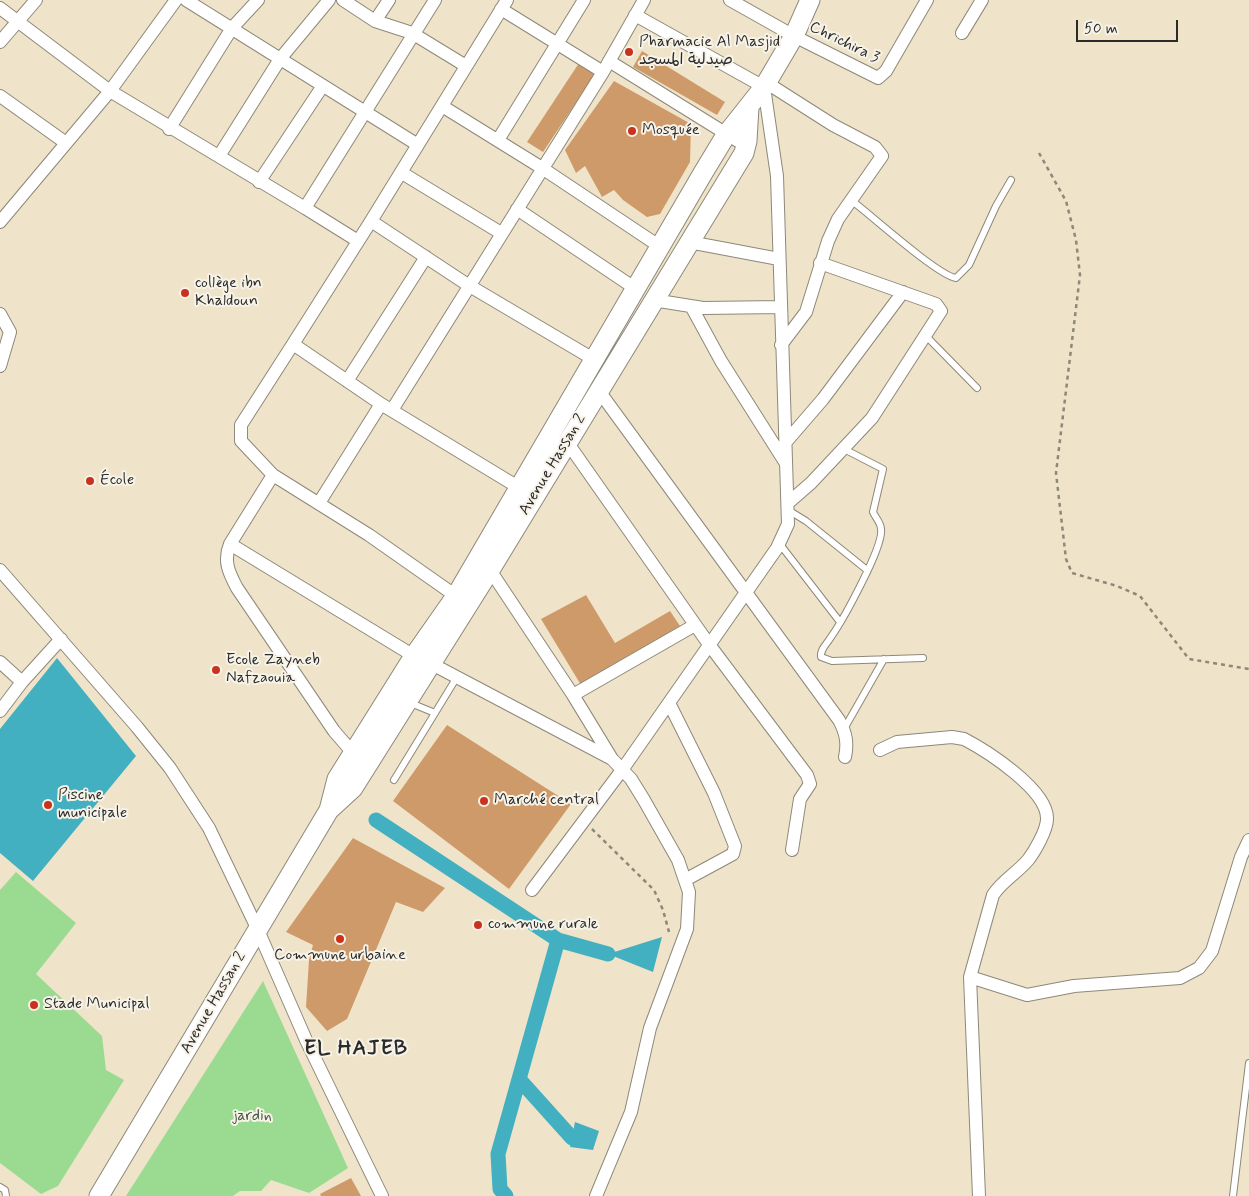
<!DOCTYPE html>
<meta charset="utf-8">
<style>
body{margin:0}
#map{position:relative;width:1249px;height:1196px;overflow:hidden;background:#efe4c9;font-family:Mynerve,sans-serif}
canvas{display:block}
.scale{position:absolute;left:1076px;top:20px;width:102px;height:22px;box-sizing:border-box;border:2px solid #2b2b2b;border-top:0;padding-left:6px;font-size:15px;line-height:18px;white-space:nowrap;color:#2b2b2b;-webkit-text-stroke:4px #f7f3e8;paint-order:stroke}
</style>
<div id="map">
<canvas width="1249" height="1196"></canvas>
<div class="scale">50 m</div>
</div>
<script>
const ctx = document.querySelector('canvas').getContext('2d');
ctx.lineJoin = 'round';
function paint(path, color) {
  ctx.fillStyle = color;
  ctx.fill(path, 'evenodd');
}
function strokePath(path, color, width, dash) {
  ctx.strokeStyle = color;
  ctx.lineWidth = width;
  ctx.lineCap = dash ? 'butt' : 'round';
  ctx.setLineDash(dash || []);
  ctx.stroke(path);
}
function write(font, color, halo, rows, align = 'center') {
  ctx.font = font + ' Mynerve,"Playpen Sans Arabic",sans-serif';
  ctx.lineWidth = 4;
  ctx.setLineDash([]);
  ctx.textBaseline = 'middle';
  ctx.strokeStyle = halo;
  ctx.fillStyle = color;
  for (const [text, x, y, turn = 0] of rows) {
    ctx.save();
    ctx.translate(x, y);
    ctx.rotate((+turn || 0) * Math.PI / 180);
    ctx.textAlign = isNaN(turn) ? turn : align;
    if (halo) ctx.strokeText(text, 0, 0);
    ctx.fillText(text, 0, 0);
    ctx.restore();
  }
}
paint(new Path2D(`
 M16,872L76,923L36,974L102,1036L106,1070L124,1080L58,1186L41,1194L0,1163V890Z
 M263,981L348,1168L309,1193L271,1180L261,1191H240L233,1196H126Z`), '#9bdb91');
paint(new Path2D(`
 M57,658L136,756L33,881L0,853V729Z
 M662,937L653,972L608,954Z
 M575,1122L599,1131L593,1150L570,1147Z`), '#42b0c0');
strokePath(new Path2D(`
 M376,820L558,940L608,954
 M519,1079L572,1138
 M506,1196L500,1189L498,1154L558,940`), '#42b0c0', 15);
paint(new Path2D(`
 M642,51L725,102L717,115L633,67Z
 M579,63L595,74L543,152L527,142Z
 M614,81L691,124L690,162L660,214L647,217L623,200L614,190L602,197L585,166L576,173L565,150Z
 M586,595L615,643L670,611L680,626L581,685L541,619Z
 M447,725L571,804L509,889L393,801Z
 M353,838L445,888L423,912L396,902L347,1019L327,1031L306,1007L309,960L313,945L286,932Z
 M351,1178L361,1196H321L320,1194Z`), '#cf9a69');
const service = new Path2D(`
 M851,200C871,215 937,275 956,278L969,265L996,206L1011,180
 M926,336L977,388
 M844,449L883,469L873,512C875,517 881,523 881,529C884,546 843,620 831,637C827,644 820,649 821,657L832,661L923,658
 M788,510L806,521L867,570
 M779,543L840,622
 M408,702L435,713
 M844,729L884,659
 M394,780L457,677
 M0,1187L5,1190L6,1196
 M1233,1196L1249,1063`);
const minor = new Path2D(`
 M186,0L418,145
 M343,0L375,21L412,33L466,66
 M730,0L794,36L878,78L886,71L927,0
 M0,8L110,91L305,208L435,0
 M501,9L603,72
 M375,21L389,0
 M962,33L982,0
 M0,42L36,0
 M609,61L746,146
 M767,83L833,125L875,147L882,156L838,219L828,241L806,312L781,345
 M0,96L66,143
 M442,106L542,168L659,246
 M169,129L232,28L258,0
 M498,140L584,0
 M219,156L280,59L329,0
 M402,173L501,233
 M259,182L322,87
 M305,208L358,241
 M517,209L636,289
 M371,221L507,0
 M0,222L110,91L176,0
 M689,242L779,259
 M653,300L703,308L780,307
 M691,306L721,361L785,462
 M0,314L10,332L0,366
 M293,344L371,221L468,285L595,360
 M347,381L426,257
 M599,391L839,720C846,733 848,743 845,757
 M392,410L603,72L644,0
 M567,442L708,643L807,775L810,784L800,799L792,850
 M785,443L823,399L903,292
 M273,475L241,441V425L293,344L381,404L518,487
 M319,503L381,404
 M788,503L811,483L872,418L941,311L936,304L820,263
 M230,544L414,656
 M0,570L137,727L170,768L209,828L257,928L306,1040L382,1196
 M490,570L573,695L612,759L631,779L644,800L678,860L689,892L687,929L650,1028L631,1112L596,1196
 M0,662L22,682L0,711
 M430,663L612,759
 M22,682L61,639
 M573,695L695,625
 M669,703L714,793L735,846L733,854L685,880
 M880,750L897,742L952,737L964,739C987,751 1048,790 1047,819C1047,830 1035,851 1028,860C1017,873 1002,881 993,895L970,977L979,1196
 M353,753L334,731L237,588C229,573 223,561 230,544L273,475L369,535L456,596
 M532,890L622,770L777,548L788,524L777,176L764,87L635,15
 M970,977L1027,995L1074,986L1180,978L1199,968L1212,951L1241,857L1249,840`);
const secondary = new Path2D(`
 M329,810L337,779L414,656L456,596L703,173L726,135L764,87L794,36L810,0
 M99,1196L329,810L353,788L490,570L744,153L747,141L749,107`);
strokePath(service, '#8d887a', 8);
strokePath(minor, '#8d887a', 14);
strokePath(secondary, '#8d887a', 21);
strokePath(new Path2D(`
 M1039,153L1066,201L1076,240L1080,275L1056,473L1066,559L1072,573L1117,586L1140,596L1189,659L1249,669
 M592,829L654,890L663,910L669,932`), '#8d887a', 2.5, [4, 4]);
strokePath(service, '#fff', 6);
strokePath(minor, '#fff', 12);
strokePath(secondary, '#fff', 19);
for (const [x, y, r, color] of [
 [629,52,5,"#c8321e"],
 [632,131,5,"#c8321e"],
 [185,293,5,"#c8321e"],
 [90,481,5,"#c8321e"],
 [216,670,5,"#c8321e"],
 [484,801,5,"#c8321e"],
 [48,805,5,"#c8321e"],
 [478,925,5,"#c8321e"],
 [340,939,5,"#c8321e"],
 [34,1005,5,"#c8321e"]
]) {
  const dot = new Path2D();
  dot.arc(x, y, r, 0, 2 * Math.PI);
  ctx.fillStyle = color;
  ctx.fill(dot);
  strokePath(dot, '#f7f3e8', 2);
}
write('16px', '#2b2b2b', '#f7f3e8', [
 ["Pharmacie Al Masjid",639,43],
 ["صيدلية المسجد",639,61],
 ["Mosquée",642,131],
 ["collège ibn",195,284],
 ["Khaldoun",195,302],
 ["École",100,481],
 ["Ecole Zayneb",226,661],
 ["Nafzaouia",226,679],
 ["Piscine",58,796],
 ["municipale",58,814],
 ["Marché central",494,801],
 ["commune rurale",488,925],
 ["Commune urbaine",340,956,"center"],
 ["Stade Municipal",44,1005]
], 'left');
write('16px', '#2b2b2b', '#f7f3e8', [
 ["Chrichira 3",844,43,26],
 ["Avenue Hassan 2",553,465,-59],
 ["Avenue Hassan 2",214,1003,-60]
]);
write('16px', '#475744', '#f7f3e8', [
 ["jardin",252,1117]
]);
ctx.letterSpacing = '1px';
write('bold 21px', '#2b2b2b', '#f7f3e8', [
 ["EL HAJEB",356,1050]
]);
ctx.letterSpacing = '0px';
</script>
